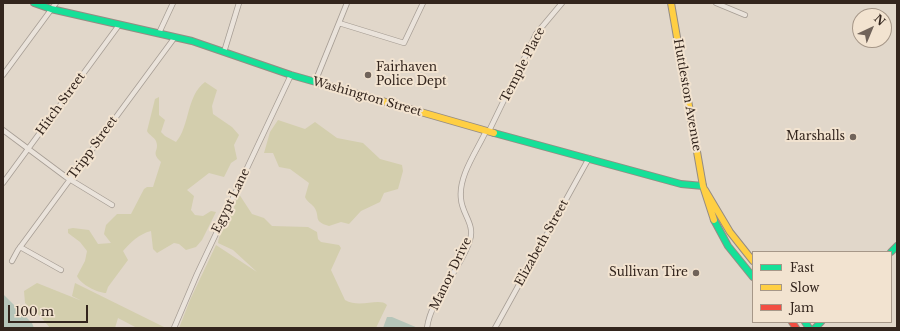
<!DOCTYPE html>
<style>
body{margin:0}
#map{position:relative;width:900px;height:331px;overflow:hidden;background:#e1d7ca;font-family:"Libre Baskerville",serif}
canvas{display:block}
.frame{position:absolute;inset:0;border:4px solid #33251d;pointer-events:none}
.legend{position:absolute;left:752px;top:251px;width:140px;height:72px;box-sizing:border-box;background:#f2e3d0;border:1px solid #a69788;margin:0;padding:5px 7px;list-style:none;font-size:12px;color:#33251d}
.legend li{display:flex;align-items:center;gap:8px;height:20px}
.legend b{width:20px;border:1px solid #a69788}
.north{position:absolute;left:852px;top:8px;width:40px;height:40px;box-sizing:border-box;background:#f2e3d0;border:1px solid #a69788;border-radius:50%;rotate:44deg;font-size:11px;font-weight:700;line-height:16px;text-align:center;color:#33251d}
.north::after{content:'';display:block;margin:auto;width:14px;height:18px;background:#70635a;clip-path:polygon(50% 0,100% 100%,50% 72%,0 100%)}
.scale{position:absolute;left:8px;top:305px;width:80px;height:18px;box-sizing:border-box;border:2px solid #33251d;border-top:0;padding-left:5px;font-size:12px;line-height:14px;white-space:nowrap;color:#33251d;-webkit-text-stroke:3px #f2e3d0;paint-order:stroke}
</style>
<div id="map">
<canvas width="900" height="331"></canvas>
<div class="frame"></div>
<ul class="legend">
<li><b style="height:5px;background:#16e098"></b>Fast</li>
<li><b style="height:5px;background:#ffcf43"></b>Slow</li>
<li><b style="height:5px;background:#f24e42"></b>Jam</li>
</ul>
<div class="north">N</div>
<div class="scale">100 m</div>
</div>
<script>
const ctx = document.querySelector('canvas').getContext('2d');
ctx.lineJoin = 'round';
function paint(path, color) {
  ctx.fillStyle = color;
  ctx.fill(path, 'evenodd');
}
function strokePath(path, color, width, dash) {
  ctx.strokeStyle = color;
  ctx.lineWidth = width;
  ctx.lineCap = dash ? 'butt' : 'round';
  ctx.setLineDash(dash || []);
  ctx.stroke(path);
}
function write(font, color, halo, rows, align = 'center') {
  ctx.font = font + ' "Libre Baskerville",serif';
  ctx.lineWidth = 4;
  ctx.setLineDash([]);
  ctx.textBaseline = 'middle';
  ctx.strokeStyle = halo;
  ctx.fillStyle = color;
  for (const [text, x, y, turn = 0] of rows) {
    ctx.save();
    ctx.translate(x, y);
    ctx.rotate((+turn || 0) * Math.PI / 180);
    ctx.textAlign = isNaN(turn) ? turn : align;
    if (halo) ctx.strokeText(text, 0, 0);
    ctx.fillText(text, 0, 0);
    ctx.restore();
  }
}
paint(new Path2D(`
 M205,82L217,90L212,106L213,114L232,127L239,135L234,145L237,159L231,163L224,177L209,173L187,190L194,196L191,210L195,215L203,216L211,211L216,212L202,240L196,247L186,250L179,244L174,243L157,253L153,249L151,231C139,234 131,242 123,251L128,260L108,287L106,293C98,293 80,284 77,276L85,261L87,251L80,242L68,233V229L73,228L89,230L98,244L111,243L104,234L106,225L117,214H131L144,189L147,187H153L161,162C150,151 160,152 156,141C154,137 149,135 147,131L155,99L159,97V115L165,120L161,132L165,136L176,142C190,126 186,96 205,82Z
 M278,120L305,129L315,122L337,138L363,143L380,159L402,165L403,171L398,189L384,193L380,202L361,211L349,224L341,222L329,226C312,221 321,217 314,207C311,203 307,202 305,197L309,183L290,169L279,167L273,153H264L270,132Z
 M239,194L252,214L264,218L272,226L308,227L317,232L318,239L321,242L339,245L341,248L331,270L345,300C360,309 379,297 387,305L376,328H179L190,300L216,245L257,272L233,250L218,243C220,226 236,212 237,195Z
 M75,283L166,328H137L118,318L115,328H50L41,317L25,303L24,291L37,283L82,301L72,296Z`), '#d3cead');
paint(new Path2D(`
 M3,294L32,323L34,328H3Z
 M387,317H392L418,328H383Z`), '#b6c5b9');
const street = new Path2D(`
 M716,3L745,15
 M339,23L404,43L423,3
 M159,33L173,3
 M224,52L239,3
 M3,75L56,3
 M315,82L347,3
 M3,130L66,177L112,205
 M489,131L536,34L562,3
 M3,183L119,25
 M20,247L61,270
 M12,261L18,250L175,37
 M174,328L197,274L291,75
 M427,328C431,297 461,270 470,240C475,224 462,214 461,199C458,176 477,151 486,131
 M495,328L589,158`);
const fast = new Path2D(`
 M34,3L51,9L192,41L291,75L344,90
 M494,133L681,184L703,186
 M714,220L728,246L753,277
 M891,252L897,246
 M805,322L809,328
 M815,328L821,322`);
const slow = new Path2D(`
 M671,3L703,186L714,220
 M344,90L494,133
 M705,190L730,232L753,261`);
const jam = new Path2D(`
 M792,322L796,328`);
strokePath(street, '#a69d94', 6);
strokePath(fast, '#958c83', 8);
strokePath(slow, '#958c83', 8);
strokePath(jam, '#958c83', 8);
strokePath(street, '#eae3db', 4.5);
strokePath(fast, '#16e098', 6);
strokePath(slow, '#ffcf43', 6);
strokePath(jam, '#f24e42', 6);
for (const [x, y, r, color] of [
 [368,75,4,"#70635a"],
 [853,137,4,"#70635a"],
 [696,273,4,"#70635a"]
]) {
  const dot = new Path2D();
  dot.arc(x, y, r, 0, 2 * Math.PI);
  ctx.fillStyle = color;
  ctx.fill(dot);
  strokePath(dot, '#f2e3d0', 1.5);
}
write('12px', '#33251d', '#f2e3d0', [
 ["Temple Place",523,65,-63],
 ["Huttleston Avenue",687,95,80],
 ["Washington Street",367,97,16],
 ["Hitch Street",61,104,-54],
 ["Tripp Street",93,148,-54],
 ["Egypt Lane",231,201,-64],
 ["Elizabeth Street",542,243,-61],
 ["Manor Drive",451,274,-64]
]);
write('12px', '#33251d', '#f2e3d0', [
 ["Fairhaven",376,68,"left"],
 ["Police Dept",376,82,"left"],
 ["Marshalls",845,137],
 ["Sullivan Tire",688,273]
], 'right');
</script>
